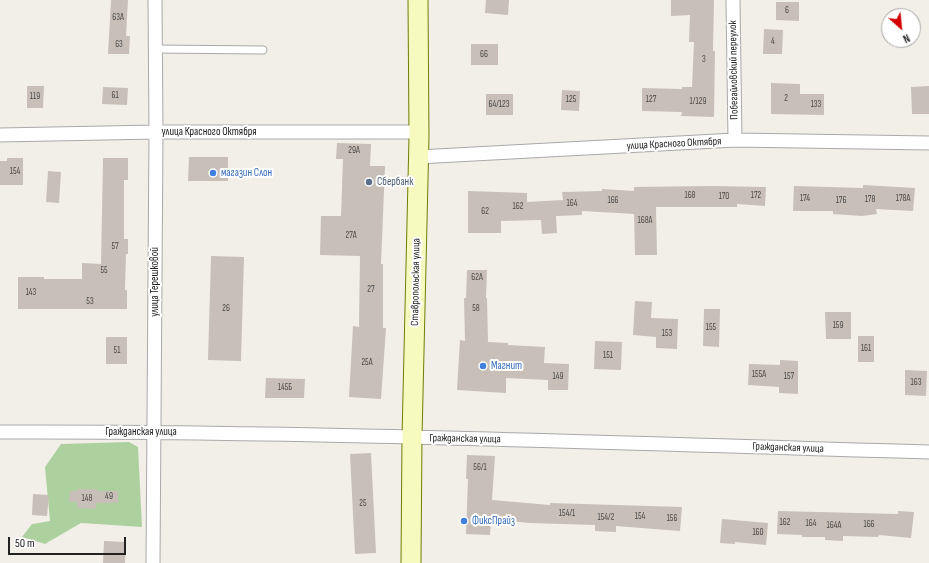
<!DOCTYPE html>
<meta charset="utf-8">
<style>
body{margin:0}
#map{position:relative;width:929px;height:563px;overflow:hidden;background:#f2efe9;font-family:"Sofia Sans Condensed",sans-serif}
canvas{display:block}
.north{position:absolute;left:881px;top:8px;width:40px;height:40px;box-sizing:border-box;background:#fff;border:1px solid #a7a7a7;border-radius:50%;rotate:153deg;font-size:11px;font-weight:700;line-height:16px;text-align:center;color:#222}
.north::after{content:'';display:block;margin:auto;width:14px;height:18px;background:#d40000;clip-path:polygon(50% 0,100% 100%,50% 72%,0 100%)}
.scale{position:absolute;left:8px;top:537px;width:118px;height:18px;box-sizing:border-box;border:2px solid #222;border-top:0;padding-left:5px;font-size:12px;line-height:14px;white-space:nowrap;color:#222;-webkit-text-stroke:3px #fff;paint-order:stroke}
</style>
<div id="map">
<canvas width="929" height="563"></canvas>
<div class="north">N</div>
<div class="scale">50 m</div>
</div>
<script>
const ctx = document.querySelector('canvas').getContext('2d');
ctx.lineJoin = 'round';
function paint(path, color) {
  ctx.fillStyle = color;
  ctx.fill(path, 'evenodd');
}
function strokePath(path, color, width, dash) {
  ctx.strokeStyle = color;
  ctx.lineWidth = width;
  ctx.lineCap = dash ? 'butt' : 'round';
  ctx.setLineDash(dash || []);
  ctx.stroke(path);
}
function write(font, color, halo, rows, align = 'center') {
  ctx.font = font + ' "Sofia Sans Condensed",sans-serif';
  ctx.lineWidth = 4;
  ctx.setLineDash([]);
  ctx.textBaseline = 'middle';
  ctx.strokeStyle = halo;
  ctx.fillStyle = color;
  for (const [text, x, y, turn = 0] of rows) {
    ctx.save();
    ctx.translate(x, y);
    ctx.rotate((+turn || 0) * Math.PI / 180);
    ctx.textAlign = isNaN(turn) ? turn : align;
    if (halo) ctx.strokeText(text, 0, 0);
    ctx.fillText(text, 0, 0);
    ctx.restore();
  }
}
paint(new Path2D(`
 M129,442L138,447L142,527L81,523L45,544L22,537L32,524L50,521L45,467L61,444Z`), '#add19e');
paint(new Path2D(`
 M111,0H128L126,36H130L129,54H108Z
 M486,0H509L508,15L485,13Z
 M671,0H714L713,51H715L714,117L681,116L682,112L642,111V88L682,89V87H692L694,42H689L690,15L671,16Z
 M776,2H799V21L776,20Z
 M764,29L783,30L782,54H763Z
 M471,44H498V65H471Z
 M771,83L800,84V94H824V115L771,114Z
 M27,86H44L43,108H27Z
 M929,86V114H912L911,87Z
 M103,87L128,88L127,105L102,104Z
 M562,90L580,91L579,111L561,110Z
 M486,94H513V115H486Z
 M337,143L371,144L370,166H385L381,264H383V328H386L381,399L349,397L353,326L359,327L360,256L320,255L321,216H341L343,159H336Z
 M189,157H228V181H188Z
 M7,158H23V185H0V161H7Z
 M103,158H128V180H124V239H128V254H126L125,290H127V309H18V277H44V279H82V263L101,264Z
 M48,171L61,172L59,203L46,202Z
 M863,185L915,188L913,211L876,209L877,214L862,216L833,214V211H793L794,186L863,188Z
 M712,186L766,187L765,206L737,204V207H656L657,255H635L634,214L582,211V215L556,216L557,233L542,234L541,220L501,221V233H468V191L527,193V202L563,200L562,192L602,191V189L634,191V187Z
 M211,256L244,257L241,361L208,360Z
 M467,270H487L486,298H487L488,342L508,343V345L545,347L544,363L569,364L568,390H548V380L506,378V393L457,390L460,340L465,341L464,298H466Z
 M635,301L652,302L651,318L678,319L677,349L656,348V337L633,335Z
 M704,309H720L719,347L703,346Z
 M825,312H851V339H826Z
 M858,336H874V362H858Z
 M106,337H127V364H106Z
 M595,341L622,342L621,370L594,369Z
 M780,360L798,361V394L779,393V387L748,385L749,364L780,365Z
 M905,370L927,371L926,396L905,395Z
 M266,378L305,379L304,398H265Z
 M371,453L376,553L355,554L350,454Z
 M467,455L495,456L492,500L550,505V503L682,507L680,531L616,526V532L595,531V525L529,523L491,519L490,535L466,534L468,479H466Z
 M77,489H97V491H118V503H96V509L77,508V502H69L70,491H77Z
 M33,494L49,495L47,516L32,515Z
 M778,511L898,514V511L914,512L911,538L879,535L878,537L843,536V541L825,540V537H802V535L777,534Z
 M722,519L768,523L766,545L735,542V544L720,543Z
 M104,541L126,542L125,563H103Z`), '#c7bfb8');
const lane = new Path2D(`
 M155,49L263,50`);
const street = new Path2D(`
 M733,0L735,140
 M0,135L156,132H419
 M418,157L735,140L929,143
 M0,432C310,431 619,443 929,452
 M153,563L156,132L155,0`);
const secondary = new Path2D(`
 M411,563L412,437L419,137L418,0`);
strokePath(lane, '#a9a9a9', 9);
strokePath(street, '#a9a9a9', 15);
strokePath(secondary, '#707d05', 21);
strokePath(lane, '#fff', 7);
strokePath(street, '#fff', 13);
strokePath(secondary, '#f7fabf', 19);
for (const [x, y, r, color] of [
 [213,173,4,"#3f7fe0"],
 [369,182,4,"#5c6f8a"],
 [483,366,4,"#3f7fe0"],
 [464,521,4,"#3f7fe0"]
]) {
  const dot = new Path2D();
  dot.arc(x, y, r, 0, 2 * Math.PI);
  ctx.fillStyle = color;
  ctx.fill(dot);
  strokePath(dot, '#fff', 1.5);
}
write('9px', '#4b4948', null, [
 ["6",787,11],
 ["63А",118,18],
 ["4",773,42],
 ["63",119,45],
 ["66",484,55],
 ["3",704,60],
 ["61",115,96],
 ["119",35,97],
 ["2",786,99],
 ["125",571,100],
 ["127",651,100],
 ["1/129",698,102],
 ["64/123",499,105],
 ["133",816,105],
 ["29А",354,151],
 ["154",15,172],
 ["168",690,196],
 ["172",756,196],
 ["170",724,197],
 ["174",805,199],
 ["178А",903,199],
 ["178",870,200],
 ["166",613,201],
 ["176",841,201],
 ["164",572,204],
 ["162",518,207],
 ["62",485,212],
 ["168А",645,221],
 ["27А",351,236],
 ["57",115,247],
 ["55",104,271],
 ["62А",477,278],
 ["27",371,290],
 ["143",31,293],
 ["53",90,302],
 ["26",226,309],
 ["58",476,309],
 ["159",838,326],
 ["155",711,328],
 ["153",667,334],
 ["161",866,349],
 ["51",117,351],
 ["151",608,356],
 ["25А",367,363],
 ["155А",759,375],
 ["149",558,377],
 ["157",789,377],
 ["163",916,383],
 ["145Б",285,388],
 ["56/1",480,468],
 ["49",109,497],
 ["148",87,499],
 ["25",363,504],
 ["154/1",567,514],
 ["154",640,517],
 ["154/2",606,518],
 ["156",672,519],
 ["162",785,523],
 ["164",811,524],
 ["166",869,525],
 ["164А",834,526],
 ["160",758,533]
]);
write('11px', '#222', '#fff', [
 ["Побегайловский переулок",734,70,-91],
 ["улица Красного Октября",209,132],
 ["улица Красного Октября",674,144,-3],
 ["улица Терешковой",155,282,-90],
 ["Ставропольская улица",416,282,-89],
 ["Гражданская улица",141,432],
 ["Гражданская улица",465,439,1],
 ["Гражданская улица",788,448,2]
]);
write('11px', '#366cbe', '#fff', [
 ["магазин Слон",221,173],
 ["Магнит",491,366],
 ["ФиксПрайз",472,521]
], 'left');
write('11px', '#4e5e75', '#fff', [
 ["Сбербанк",377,182]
], 'left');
</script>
